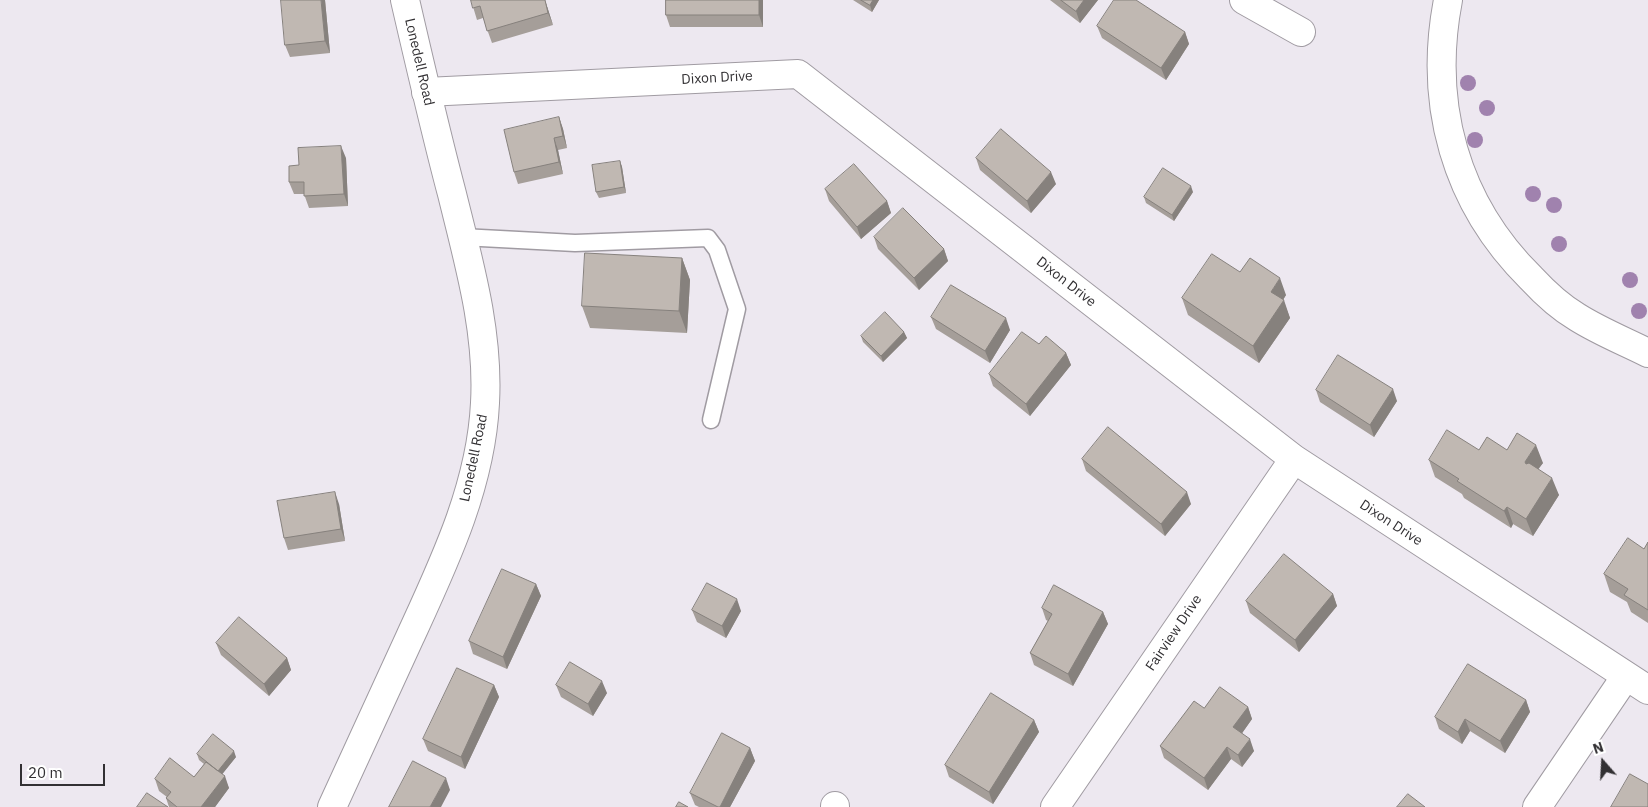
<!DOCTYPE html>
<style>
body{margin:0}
#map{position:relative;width:1648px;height:807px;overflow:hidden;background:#ede8f0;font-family:"IBM Plex Sans",sans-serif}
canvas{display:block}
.north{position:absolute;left:1578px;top:737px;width:50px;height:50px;-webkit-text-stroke:4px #fff;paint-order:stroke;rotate:341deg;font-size:14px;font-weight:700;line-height:20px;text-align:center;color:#323033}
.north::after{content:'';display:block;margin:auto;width:18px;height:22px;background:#323033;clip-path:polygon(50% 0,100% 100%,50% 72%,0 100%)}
.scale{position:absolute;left:20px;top:764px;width:85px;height:22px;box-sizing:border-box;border:2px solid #323033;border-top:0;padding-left:6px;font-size:15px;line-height:18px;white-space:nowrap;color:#323033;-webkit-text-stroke:4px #fff;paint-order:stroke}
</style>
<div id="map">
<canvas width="1648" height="807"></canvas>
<div class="north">N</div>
<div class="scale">20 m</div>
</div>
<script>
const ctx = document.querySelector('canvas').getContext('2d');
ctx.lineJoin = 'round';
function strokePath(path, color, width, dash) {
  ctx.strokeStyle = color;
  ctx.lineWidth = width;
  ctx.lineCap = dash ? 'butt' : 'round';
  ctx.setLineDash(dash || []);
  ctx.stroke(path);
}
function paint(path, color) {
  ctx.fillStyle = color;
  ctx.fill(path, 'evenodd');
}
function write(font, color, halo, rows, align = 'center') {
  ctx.font = font + ' "IBM Plex Sans",sans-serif';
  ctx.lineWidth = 5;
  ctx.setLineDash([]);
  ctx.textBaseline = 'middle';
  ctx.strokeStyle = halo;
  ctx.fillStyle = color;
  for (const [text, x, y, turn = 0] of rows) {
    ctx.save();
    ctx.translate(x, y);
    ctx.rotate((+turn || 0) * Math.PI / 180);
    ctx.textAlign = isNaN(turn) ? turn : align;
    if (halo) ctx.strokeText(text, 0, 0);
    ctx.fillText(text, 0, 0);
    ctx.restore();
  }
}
const lane = new Path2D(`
 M462,237L575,243L708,238L717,250L737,309L711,420`);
const street = new Path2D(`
 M1244,0L1301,32
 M1448,0C1428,104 1455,203 1531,278C1544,292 1560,307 1577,317C1599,331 1624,341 1648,353
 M426,92L798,74L1294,459L1648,690
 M835,807V806
 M1055,807L1294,459
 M1537,807L1626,676`);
const secondary = new Path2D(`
 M332,807C358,750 384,694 410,637C444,563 481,486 485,403C489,332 469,263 452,194C435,130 420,65 405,0`);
strokePath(lane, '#a09ba2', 19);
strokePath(street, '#a09ba2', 30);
strokePath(secondary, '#a09ba2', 30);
strokePath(lane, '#fff', 16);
strokePath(street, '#fff', 28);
strokePath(secondary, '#fff', 28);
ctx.fillStyle = '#a082ae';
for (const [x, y] of [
 [1468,83],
 [1487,108],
 [1475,140],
 [1533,194],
 [1554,205],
 [1559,244],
 [1630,280],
 [1639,311]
]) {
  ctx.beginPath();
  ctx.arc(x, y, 8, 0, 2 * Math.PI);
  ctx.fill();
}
paint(new Path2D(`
 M325,0L330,53L290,57L285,45Z
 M471,0H545L553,25L492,43L483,18L477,20Z
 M763,0V27H670L666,15Z
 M853,0H879L872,12Z
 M1050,0H1098L1080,23Z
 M1097,26L1185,32L1189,44L1166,80L1102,38Z
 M559,117L563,129L567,148L558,150L563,174L518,184L514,172Z
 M346,158L348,206L309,208L304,194H294L289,182L299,165Z
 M976,158L1056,184L1031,213L980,170Z
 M620,161L622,167L626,193L599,198L596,192Z
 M825,189L887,201L891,213L861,239L829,201Z
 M1193,192L1174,221L1146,203L1144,197Z
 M874,237L944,249L948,261L919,290L878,249Z
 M682,258L690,280L687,333L590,328L582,306Z
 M1240,272L1286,295L1283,300L1290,318L1259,363L1188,315L1182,298Z
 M931,317L1010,330L990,363L936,329Z
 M904,332L907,338L883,362L863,342L861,336Z
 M1039,344L1066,353L1071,365L1030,416L993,386L989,374Z
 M1316,390L1397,401L1374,437L1320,402Z
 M1479,450H1507L1543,463L1538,469L1559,495L1533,536L1513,524L1511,528L1464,498L1462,494L1435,477L1429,460Z
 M1082,459L1191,504L1165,536L1086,471Z
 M339,504L345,541L288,550L284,538Z
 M1648,542V623L1631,612L1627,602L1610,592L1604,574L1644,549Z
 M536,584L541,596L507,669L473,654L469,641Z
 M1333,594L1337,606L1299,652L1250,613L1246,601Z
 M1042,608L1103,612L1108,624L1073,686L1034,665L1030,653L1048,621L1046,620Z
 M692,610L741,611L726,638L697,622Z
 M216,643L287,658L291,670L269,696L221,655Z
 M494,685L499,697L465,769L428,751L423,739Z
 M556,685L607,693L593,716L561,697Z
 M1526,700L1530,712L1505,753L1470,731L1462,744L1439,729L1435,717Z
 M1248,707L1252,719L1242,733L1254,751L1242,767L1231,759L1208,790L1164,758L1160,746L1204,708Z
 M1034,720L1039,732L993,804L949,777L945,765Z
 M750,748L755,761L730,807H699L695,805L690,793Z
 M197,754L236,757L222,774L229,788L215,807H169L166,798L167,797L159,791L155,779L194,777L204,764L199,760Z`), '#a59e99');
paint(new Path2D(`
 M321,0H325L330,53L325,41Z
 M545,0L553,25L548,13Z
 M759,0H763V27L759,15Z
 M873,0H879L872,12L870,5Z
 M1084,0H1098L1080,23L1076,11Z
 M1185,32L1189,44L1166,80L1161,68Z
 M559,117L563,129L567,148L563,136Z
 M554,138L558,150L563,174L559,162Z
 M341,146L346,158L348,206L344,194Z
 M620,161L622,167L626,193L624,187Z
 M1051,172L1056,184L1031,213L1027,201Z
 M1191,186L1193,192L1174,221L1172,215Z
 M887,201L891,213L861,239L857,227Z
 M944,249L948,261L919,290L914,278Z
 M682,258L690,280L687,333L679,311Z
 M1280,278L1286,295L1277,309L1271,292Z
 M1284,300L1290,318L1259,363L1253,346Z
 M1006,318L1010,330L990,363L985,351Z
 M904,332L907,338L883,362L881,356Z
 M1066,353L1071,365L1030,416L1026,404Z
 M1393,389L1397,401L1374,437L1370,425Z
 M1536,445L1543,463L1531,479L1525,462Z
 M1552,478L1559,495L1533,536L1526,519Z
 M335,492L339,504L345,541L341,529Z
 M1187,492L1191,504L1165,536L1161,524Z
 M1507,507L1513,524L1511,528L1504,511Z
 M536,584L541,596L507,669L503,657Z
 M1333,594L1337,606L1299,652L1295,640Z
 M737,599L741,611L726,638L722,626Z
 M1103,612L1108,624L1073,686L1068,674Z
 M287,658L291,670L269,696L264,684Z
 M602,681L607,693L593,716L588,704Z
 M494,685L499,697L465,769L461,757Z
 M1526,700L1530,712L1505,753L1500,741Z
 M1248,707L1252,719L1238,739L1233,727Z
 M1465,719L1470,731L1462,744L1458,732Z
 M1034,720L1039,732L993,804L989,792Z
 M1250,739L1254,751L1242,767L1238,755Z
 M1227,747L1231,759L1208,790L1204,778Z
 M750,748L755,761L730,807H720Z
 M234,751L236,757L220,777L218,771Z
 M225,776L229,788L215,807H201Z
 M446,778L450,790L441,807H430Z`), '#86817d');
const building = new Path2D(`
 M281,0H321L325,41L285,45Z
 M471,0H545L548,13L487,31L480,6L473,8Z
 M666,0H759V15H666Z
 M861,0H873L870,5Z
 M1061,0H1084L1076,11Z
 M1114,0H1136L1185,32L1161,68L1097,26Z
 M559,117L563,136L554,138L559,162L514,172L504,130Z
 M1001,129L1051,172L1027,201L976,158Z
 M341,146L344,194L304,196V182H289V166L299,165L298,148Z
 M620,161L624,187L596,192L592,165Z
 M854,164L887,201L857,227L825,189Z
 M1163,168L1191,186L1172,215L1144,197Z
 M903,208L944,249L914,278L874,237Z
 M585,253L682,258L679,311L582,306Z
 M1212,254L1240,272L1250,258L1280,278L1271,292L1284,300L1253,346L1182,298Z
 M951,285L1006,318L985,351L931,317Z
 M885,312L904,332L881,356L861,336Z
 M1022,332L1039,344L1046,336L1066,353L1026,404L989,374Z
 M1338,355L1393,389L1370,425L1316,390Z
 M1108,427L1187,492L1161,524L1082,459Z
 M1447,430L1479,450L1487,437L1507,450L1517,433L1536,445L1525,462L1526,464L1529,463L1552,478L1526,519L1507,507L1504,511L1457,481L1459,479L1429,460Z
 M335,492L341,529L284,538L277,501Z
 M1628,538L1644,549L1648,542V610L1624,595L1628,589L1604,574Z
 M1284,554L1333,594L1295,640L1246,601Z
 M502,569L536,584L503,657L469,641Z
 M707,583L737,599L722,626L692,610Z
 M1054,585L1103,612L1068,674L1030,653L1052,614L1042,608Z
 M239,617L287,658L264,684L216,643Z
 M570,662L602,681L588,704L556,685Z
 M1468,664L1526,700L1500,741L1465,719L1458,732L1435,717Z
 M457,668L494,685L461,757L423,739Z
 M1220,687L1248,707L1233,727L1250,739L1238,755L1227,747L1204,778L1160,746L1194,701L1204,708Z
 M991,693L1034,720L989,792L945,765Z
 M722,733L750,748L720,807H718L690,793Z
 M213,734L234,751L218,771L197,754Z
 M170,758L194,777L206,762L225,776L201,807H177L166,798L171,792L155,779Z
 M413,761L446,778L430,807H389Z
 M1630,774L1648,784V807H1611Z
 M147,793L168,807H137Z
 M1408,794L1425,807H1397Z
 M679,802L688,807H676Z`);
paint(building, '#c0b8b2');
strokePath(building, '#86817d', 1);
write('14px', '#323033', '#fff', [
 ["Lonedell Road",419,62,77],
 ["Dixon Drive",717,78,-3],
 ["Dixon Drive",1066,282,38],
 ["Lonedell Road",474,458,-78],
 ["Dixon Drive",1391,523,33],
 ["Fairview Drive",1174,633,-56]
]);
</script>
